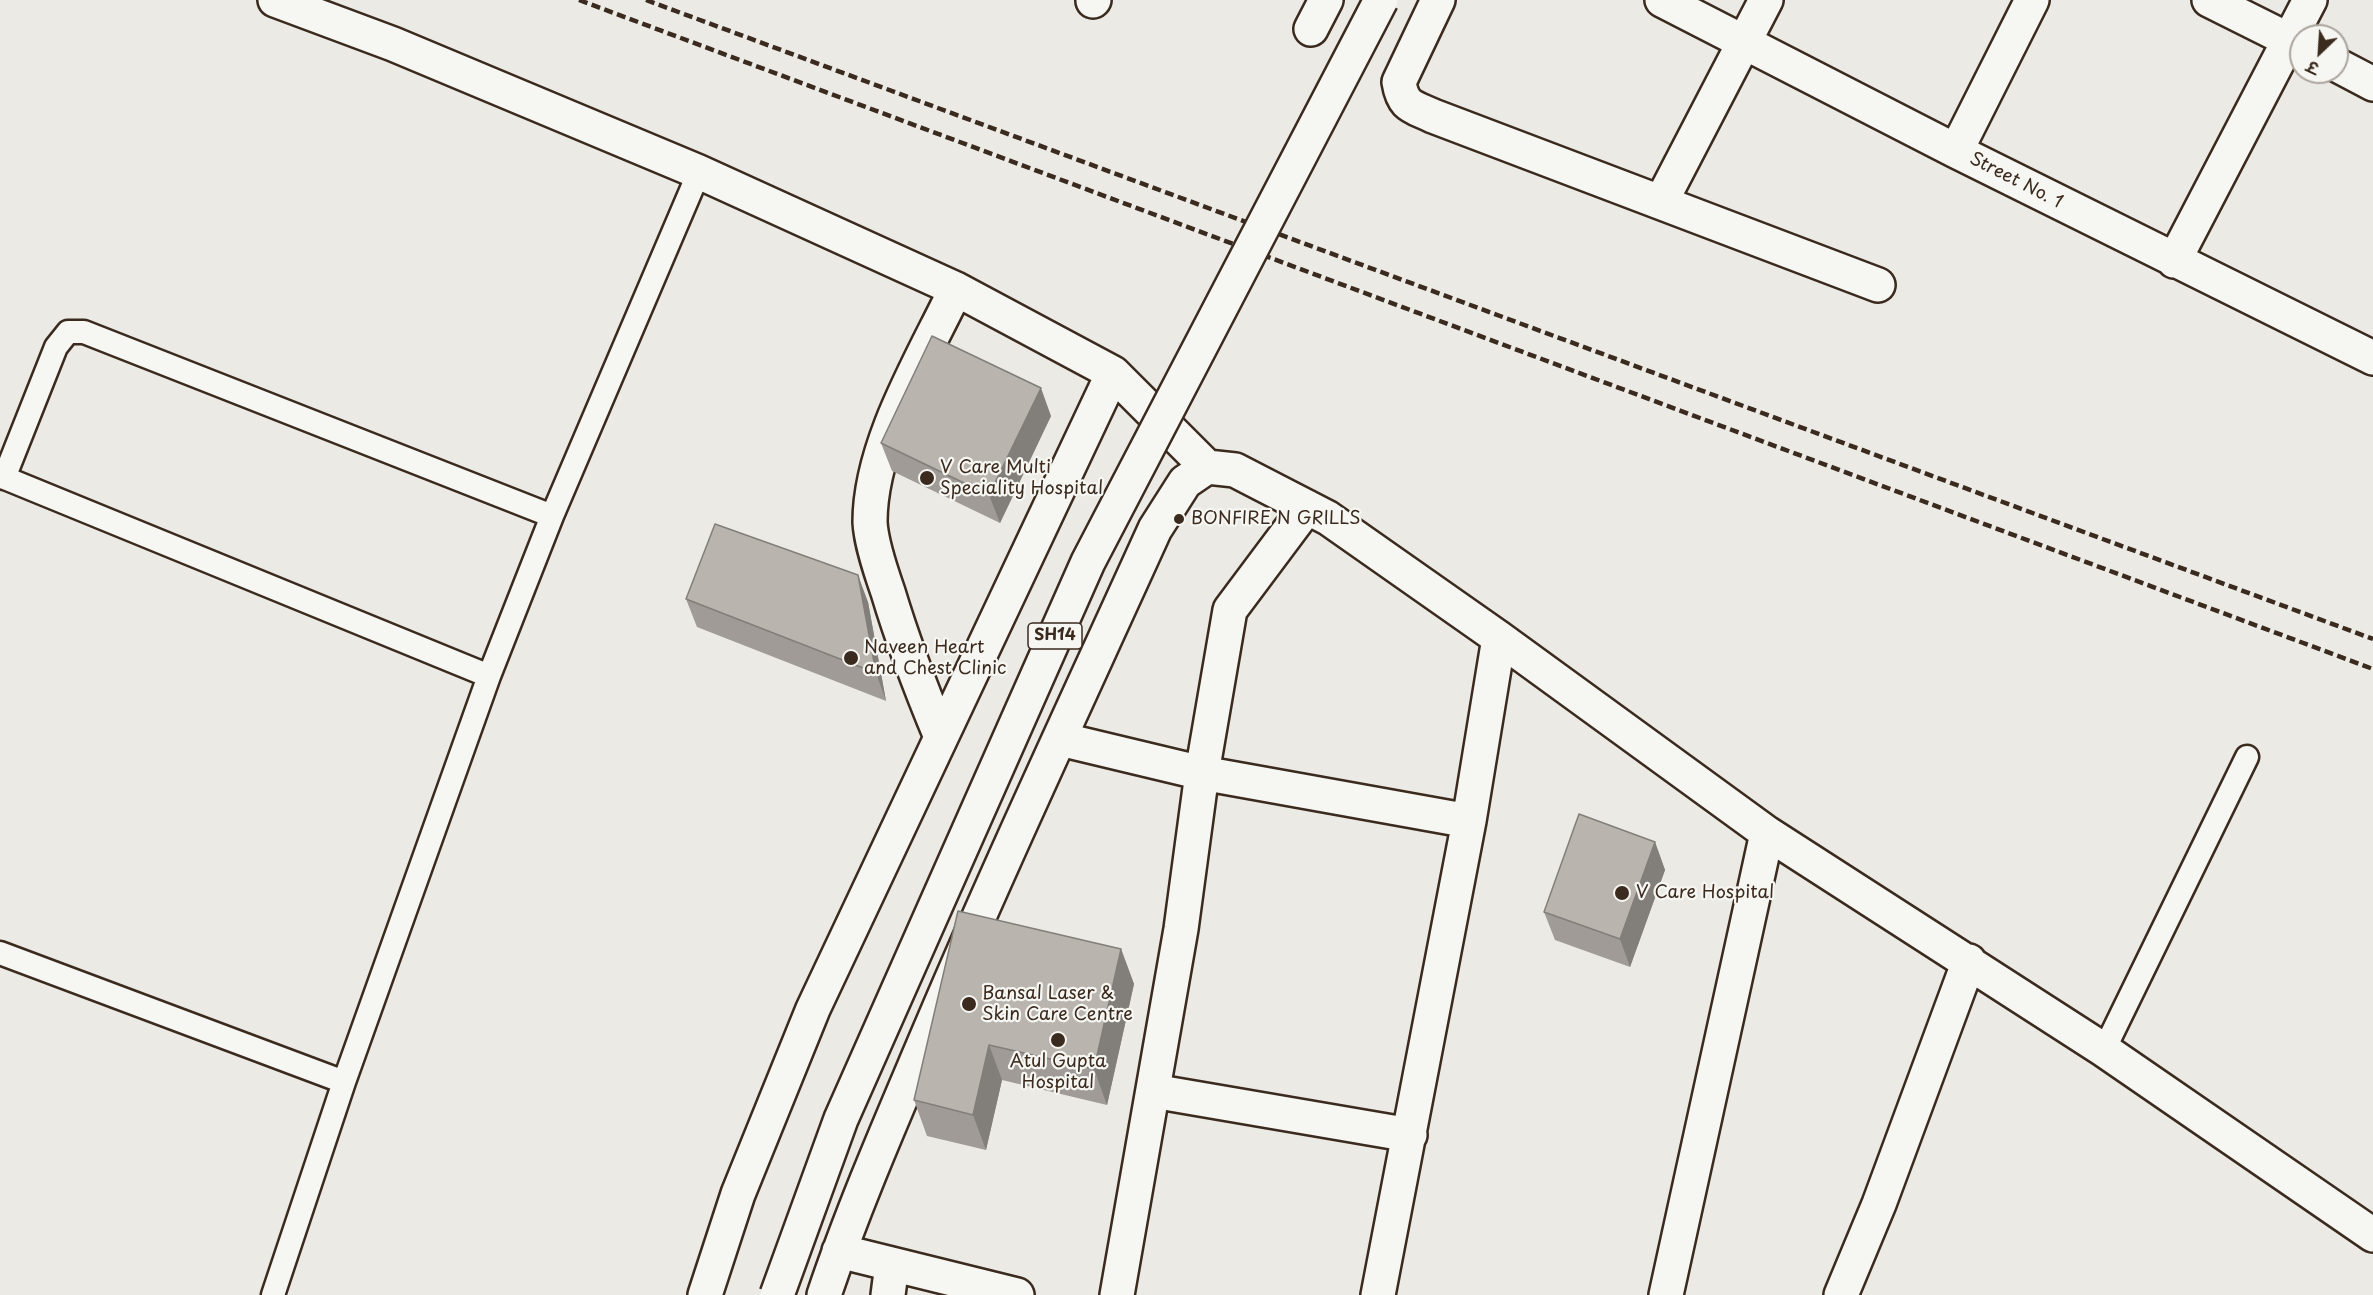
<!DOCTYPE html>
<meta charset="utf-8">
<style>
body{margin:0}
#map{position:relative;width:2373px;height:1295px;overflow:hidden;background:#ebeae5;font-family:"Playpen Sans","Playpen Sans Deva",sans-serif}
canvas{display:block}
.north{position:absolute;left:2289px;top:24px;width:60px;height:60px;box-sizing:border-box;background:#f6f6f2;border:2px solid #aba49d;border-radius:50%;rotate:205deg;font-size:16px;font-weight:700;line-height:24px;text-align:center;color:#3b2a1e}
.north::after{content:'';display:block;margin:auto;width:21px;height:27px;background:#3b2a1e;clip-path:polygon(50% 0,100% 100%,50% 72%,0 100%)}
</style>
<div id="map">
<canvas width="2373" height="1295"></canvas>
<div class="north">उ</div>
</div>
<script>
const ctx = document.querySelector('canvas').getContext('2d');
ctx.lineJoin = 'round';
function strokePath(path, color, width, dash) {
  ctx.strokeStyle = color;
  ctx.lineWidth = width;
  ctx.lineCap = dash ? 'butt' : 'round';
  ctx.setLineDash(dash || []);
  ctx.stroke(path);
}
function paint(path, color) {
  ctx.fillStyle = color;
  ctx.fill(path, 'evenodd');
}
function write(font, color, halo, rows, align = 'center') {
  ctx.font = font + ' "Playpen Sans",sans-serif';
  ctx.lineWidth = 4.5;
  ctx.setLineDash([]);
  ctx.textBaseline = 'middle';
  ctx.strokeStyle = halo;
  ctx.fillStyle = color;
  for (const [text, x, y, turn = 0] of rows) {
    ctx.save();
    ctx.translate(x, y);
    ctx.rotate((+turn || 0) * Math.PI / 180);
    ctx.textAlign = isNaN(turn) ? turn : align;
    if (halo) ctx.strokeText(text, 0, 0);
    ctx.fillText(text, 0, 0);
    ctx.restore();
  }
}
const lane = new Path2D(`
 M0,476L489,676
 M4,478L56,347L68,332H84L552,516
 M0,953L344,1082
 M2104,1050L2247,757
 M273,1295L344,1082L489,676L552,516L699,172`);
const street = new Path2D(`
 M275,0L393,44L699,172L956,289L1113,373L813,1009L738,1194L705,1295
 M1438,0L1399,82C1403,107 1412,106 1433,116L1878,285
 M1662,0L1956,151L2373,358
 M2209,0L2301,46
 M1093,1L1094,0
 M1311,29L1326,0
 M2337,65L2373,84
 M1956,151L2032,0
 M1661,202L1766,0
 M2174,261L2310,0
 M1113,373L1207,467
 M941,737C921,689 903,642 888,592C881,572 871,543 870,522C870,444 923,358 956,289
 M1060,739L1202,773L1469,821
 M1153,1091L1410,1135
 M839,1251L1017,1295
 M824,1295C852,1212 887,1131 921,1051C995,875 1076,703 1155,529L1185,482L1207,467L1235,470L1328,518L1499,638L1767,833L2104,1050L2373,1235
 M888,1295L892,1264
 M1117,1295L1181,929L1202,773L1230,610L1307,507
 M1378,1295L1469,821L1499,638
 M1666,1295L1767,833
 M1841,1295L1879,1204L1969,961`);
strokePath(lane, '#3b2a1e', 27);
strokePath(street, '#3b2a1e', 38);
strokePath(lane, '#f6f6f2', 22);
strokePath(street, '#f6f6f2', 33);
strokePath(new Path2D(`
 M579,0L2373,669
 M646,0L2373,639`), '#3b2a1e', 4.5, [9, 4.5]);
const primaryBridge = new Path2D(`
 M777,1295L841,1119L1088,562L1381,0`);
strokePath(primaryBridge, '#3b2a1e', 38, []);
strokePath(primaryBridge, '#f6f6f2', 33);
paint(new Path2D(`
 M1051,416L1000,523L892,471L881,443Z
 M686,599L868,602L886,701L697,627Z
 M1655,842L1665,870L1630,967L1555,940L1544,912Z
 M1121,949L1134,984L1107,1105L1002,1080L986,1150L927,1136L914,1100Z`), '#a09b96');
paint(new Path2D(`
 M1041,388L1051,416L1000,523L989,495Z
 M858,575L868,602L886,701L876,673Z
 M1655,842L1665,870L1630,967L1620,939Z
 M1121,949L1134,984L1107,1105L1094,1069Z
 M989,1045L1002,1080L986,1150L973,1115Z`), '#827e7a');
const building = new Path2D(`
 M932,336L1041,388L989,495L881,443Z
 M715,524L858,575L876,673L686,599Z
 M1579,814L1655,842L1620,939L1544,912Z
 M958,911L1121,949L1094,1069L989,1045L973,1115L914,1100Z`);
paint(building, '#bab4ae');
strokePath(building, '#827e7a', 1.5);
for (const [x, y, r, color] of [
 [927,478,8,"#3b2a1e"],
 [1179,519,6,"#3b2a1e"],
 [851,658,8,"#3b2a1e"],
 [1622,893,8,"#3b2a1e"],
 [969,1004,8,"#3b2a1e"],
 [1058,1040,8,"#3b2a1e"]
]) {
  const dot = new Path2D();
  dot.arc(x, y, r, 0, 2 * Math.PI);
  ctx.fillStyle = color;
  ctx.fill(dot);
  strokePath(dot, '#f6f6f2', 2);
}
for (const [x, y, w] of [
 [1055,636,54]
]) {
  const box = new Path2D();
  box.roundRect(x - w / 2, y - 13, w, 26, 4.5);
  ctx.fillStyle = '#f6f6f2';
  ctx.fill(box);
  strokePath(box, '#3b2a1e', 1.5);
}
write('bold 16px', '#3b2a1e', null, [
 ["SH14",1055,636]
]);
write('18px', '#3b2a1e', '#f6f6f2', [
 ["Street No. 1",2016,181,27]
]);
write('18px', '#3b2a1e', '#f6f6f2', [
 ["V Care Multi",940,468],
 ["Speciality Hospital",940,489],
 ["BONFIRE N GRILLS",1191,519],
 ["Naveen Heart",864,648],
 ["and Chest Clinic",864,669],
 ["V Care Hospital",1636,893],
 ["Bansal Laser &",982,994],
 ["Skin Care Centre",982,1015],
 ["Atul Gupta",1058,1062,"center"],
 ["Hospital",1058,1083,"center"]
], 'left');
</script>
